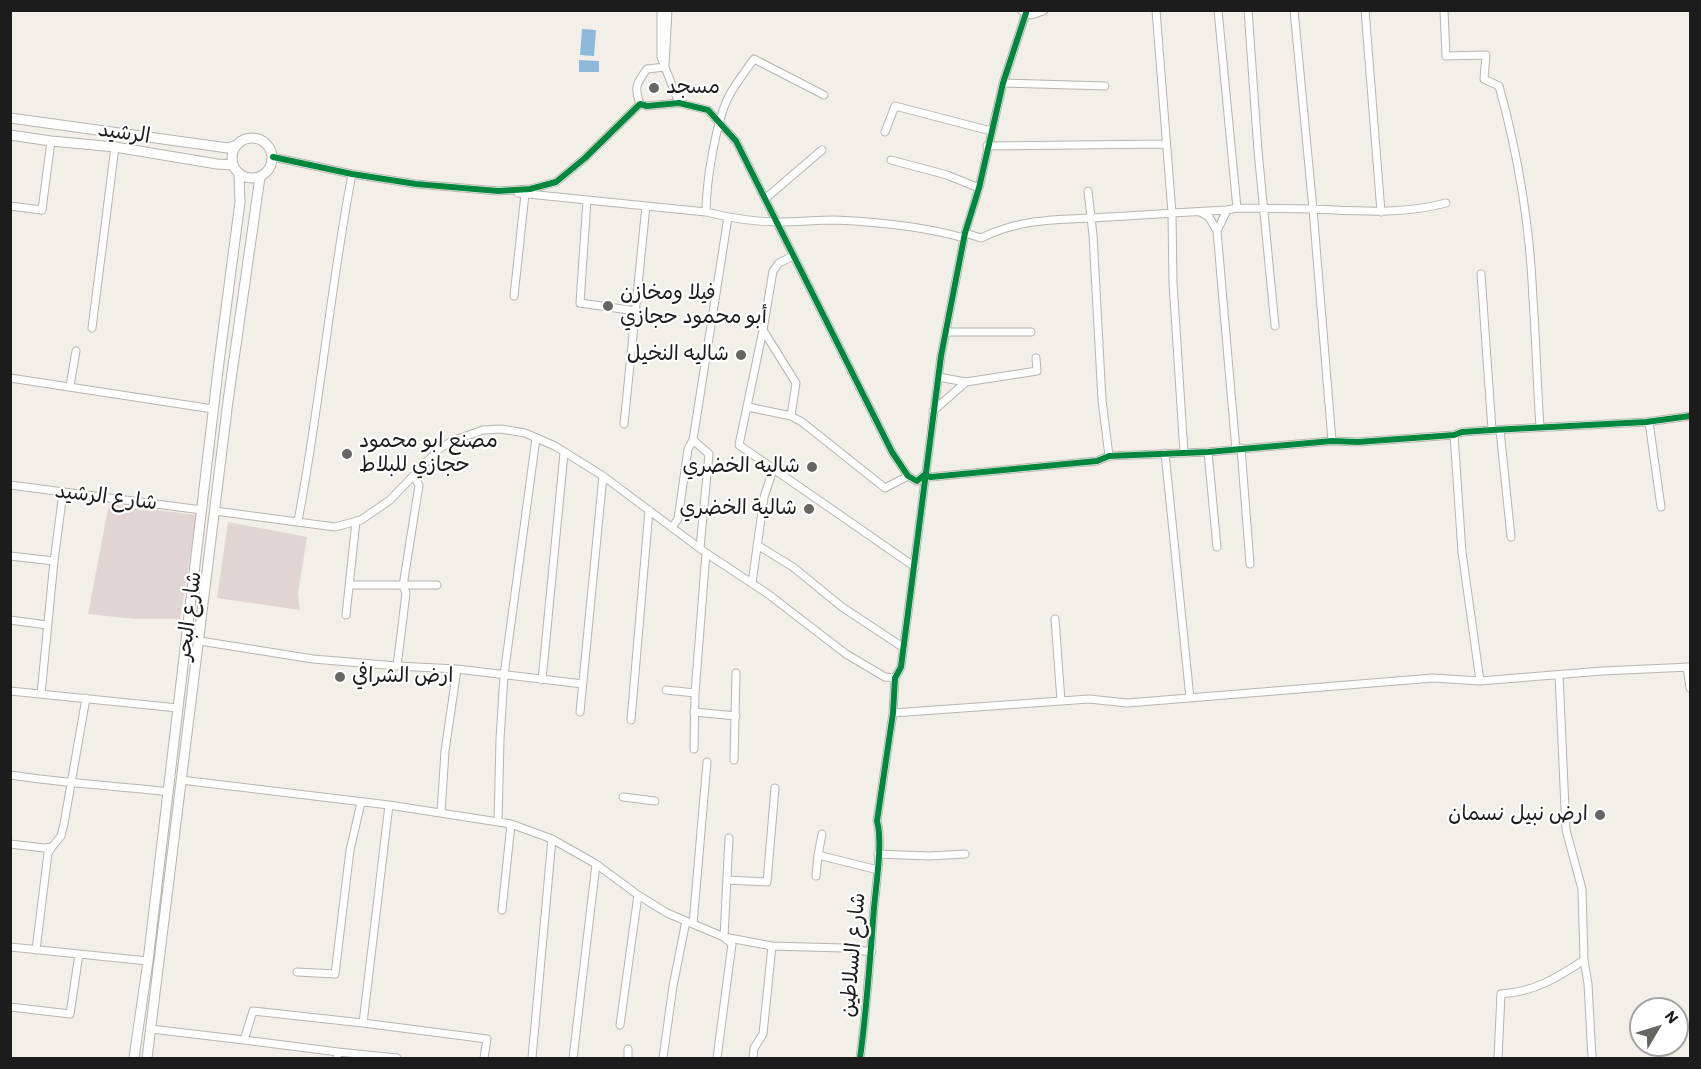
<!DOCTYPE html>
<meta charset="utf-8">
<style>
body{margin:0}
#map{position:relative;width:1701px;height:1069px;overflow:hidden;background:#f2efe8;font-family:Itim,sans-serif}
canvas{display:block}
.frame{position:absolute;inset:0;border:12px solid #1c1c1c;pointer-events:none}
.north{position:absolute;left:1629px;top:997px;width:60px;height:60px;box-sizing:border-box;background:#fff;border:2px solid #a4a4a4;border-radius:50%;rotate:52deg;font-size:16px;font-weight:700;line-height:24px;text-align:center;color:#1c1c1c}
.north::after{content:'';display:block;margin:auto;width:21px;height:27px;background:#676663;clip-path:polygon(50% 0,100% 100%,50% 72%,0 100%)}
</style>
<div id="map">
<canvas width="1701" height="1069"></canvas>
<div class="frame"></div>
<div class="north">N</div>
</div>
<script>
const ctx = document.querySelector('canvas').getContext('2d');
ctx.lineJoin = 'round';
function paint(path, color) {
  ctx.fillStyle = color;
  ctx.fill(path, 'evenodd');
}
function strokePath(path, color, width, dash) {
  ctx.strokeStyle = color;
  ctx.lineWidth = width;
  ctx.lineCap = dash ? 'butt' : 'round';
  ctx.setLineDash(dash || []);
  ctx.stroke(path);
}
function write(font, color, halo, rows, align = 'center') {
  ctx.font = font + ' Itim,"Playpen Sans Arabic",sans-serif';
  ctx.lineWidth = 4.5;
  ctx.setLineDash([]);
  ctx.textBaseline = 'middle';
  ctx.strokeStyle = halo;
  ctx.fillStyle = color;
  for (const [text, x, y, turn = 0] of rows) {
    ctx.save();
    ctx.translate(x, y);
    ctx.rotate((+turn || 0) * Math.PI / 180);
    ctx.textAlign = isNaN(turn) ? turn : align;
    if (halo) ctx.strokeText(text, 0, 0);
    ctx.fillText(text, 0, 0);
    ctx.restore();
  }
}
paint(new Path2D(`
 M109,504L197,515L180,619H135L88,614Z
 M228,522L307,537L298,594L300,610L217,598Z`), '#e0d5d2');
paint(new Path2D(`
 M582,29L596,30L594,56L580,55Z
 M579,60L599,61V72H579Z`), '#8db8da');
const minor = new Path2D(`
 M661,10V57L679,103
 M1156,10L1172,213L1227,210L1217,231L1236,450
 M1218,10L1237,208
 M1248,10L1258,151L1275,326
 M1294,10L1313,209C1359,211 1401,215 1446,203
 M1365,10L1381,212
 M1444,10L1446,56L1486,55L1484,79L1499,86C1518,154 1530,227 1533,299C1536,341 1537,384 1540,427
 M665,65L668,10
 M1003,83L1105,86
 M824,95L754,59C746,70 737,82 730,94C716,119 706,183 706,212C730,218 755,222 779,222C798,222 817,220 835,220C878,222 923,226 964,238
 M640,104C634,87 636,84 647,69L665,67
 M885,132L895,106L991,131
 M987,146L1166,144
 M273,157L352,174L416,184L498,191L530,189L556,182L585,158L640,104L647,106L679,103L708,110L736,141L892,452L908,476L917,481L924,475L931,477L1097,461L1109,456L1208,452L1332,441L1358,442L1454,435L1462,432L1492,430L1646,422L1690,416
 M891,160L947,175L979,188
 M1088,191L1093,235L1102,400L1109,456
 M518,193L706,212
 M766,198L822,150
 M587,200L580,303L636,311
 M10,206L42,210L51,141
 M1227,210L1237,208L1313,209L1332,441
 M1200,212L1209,217L1217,231
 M965,233L981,238C1018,220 1048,220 1088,218C1116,217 1144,215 1172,213L1173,283L1184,453
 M793,256L779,263L773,271L763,330L739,445L915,567
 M1481,274L1492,430
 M514,296L525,194
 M92,328L115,147
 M763,330L796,383L791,416L802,422L885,488L908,476
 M946,332H1031
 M938,377L966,382L1037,371L1036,358
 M10,378L213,409
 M70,386L76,351
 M748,407L791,416
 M933,411L966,382
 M1649,422L1661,507
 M624,424L646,206
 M1500,430L1511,537
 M1454,435L1462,552L1480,681
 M1241,448L1250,564
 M1208,452L1217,547
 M1165,453L1190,698
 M414,476L419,485L403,586L406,593L397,666L457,669L583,684
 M10,485L202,510
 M215,511L335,527L361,520L390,500L439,449L452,441L483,430L501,429L525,433L555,446L603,476L706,553L768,594L846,654L885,677L895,678
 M298,521C320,406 330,289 352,174
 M672,527L678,519L688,449L693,440
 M757,545L793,567L842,607L904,648
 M700,548L709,454L693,440L728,217
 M10,556L54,561
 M752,583L764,497L773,470
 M350,585H437
 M346,615L356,521
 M1055,619L1061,701
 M10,620L47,625
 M200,641L313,659L397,666
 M1687,667L1690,688
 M1559,675L1566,830L1582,889L1584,960L1588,984L1592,1058
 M542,680L564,453
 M666,690L695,693
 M10,691L178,708
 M41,694L54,561L63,493
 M580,712L603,476
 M694,712L736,716
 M893,713L1089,699L1127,703L1140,702L1433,678L1480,681L1602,671L1690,667
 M631,720L649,510
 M694,749L695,693L706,553
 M734,760L736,673
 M10,775C63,783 116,786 169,792
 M181,780L389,805L511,824L552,839L596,864L638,895L667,913L724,937L772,946L843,948L872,952
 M623,797L655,801
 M441,813L445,751L457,669
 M498,822L500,739L504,675L536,438
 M822,834L818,855L878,870
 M10,844L44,848L52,847L48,853L36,950
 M52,847L61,836L64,824L86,698
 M878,854L929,856L965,854
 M816,876L818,855
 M727,880L767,882L775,788
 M502,910L511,824
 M693,924L707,762
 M10,947L148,961
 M297,972L335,974L350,850L361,803
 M10,1007L70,1014L79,954
 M363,1023L487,1039L484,1058
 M620,1025L638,895
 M151,1029L244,1040L253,1011L363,1023L389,805
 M244,1040L338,1052L337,1058
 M338,1052L397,1058
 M532,1058L552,839
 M573,1058L596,864
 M628,1058V1049
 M663,1058L673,986L686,921
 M717,1058L732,944L724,937L729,838
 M753,1058L754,1048L763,1034L772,946
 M860,1058C867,1008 870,958 874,908C876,885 883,842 877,821L893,713L895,678L901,667L941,356L965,233L979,188L1003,83L1026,13
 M1498,1058L1501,994C1534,992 1557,978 1584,960`);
const major = new Path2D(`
 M1022,10L1031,14L1043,10
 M10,118L228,148L237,145
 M10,135L51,141L115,147L217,164L233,165
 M232 158a20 20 0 1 1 40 0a20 20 0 1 1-40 0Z
 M134,1058L148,961L219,362L240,202L239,173
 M147,1058L228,401L260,177`);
strokePath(minor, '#b7b5b0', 9);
strokePath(major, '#b7b5b0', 11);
strokePath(minor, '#fdfdfc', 7);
strokePath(major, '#fdfdfc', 9);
strokePath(new Path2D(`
 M273,157L352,174L416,184L498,191L530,189L556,182L585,158L640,104L647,106L679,103L708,110L736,141L892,452L908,476L917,481L924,475L931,477L1097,461L1109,456L1208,452L1332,441L1358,442L1454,435L1462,432L1492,430L1646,422L1690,416
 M860,1058C867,1008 870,958 874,908C876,885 883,842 877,821L893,713L895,678L901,667L941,356L965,233L979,188L1003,83L1026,13`), '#00873e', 6);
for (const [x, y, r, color] of [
 [654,88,6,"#676663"],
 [608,306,6,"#676663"],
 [741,355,6,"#676663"],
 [347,454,6,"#676663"],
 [812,467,6,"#676663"],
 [809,509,6,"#676663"],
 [340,677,6,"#676663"],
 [1600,815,6,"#676663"]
]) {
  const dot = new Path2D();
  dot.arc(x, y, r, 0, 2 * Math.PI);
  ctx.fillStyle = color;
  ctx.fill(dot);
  strokePath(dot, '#fff', 2);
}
write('21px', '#1c1c1c', '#fff', [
 ["مسجد",666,88],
 ["فيلا ومخازن",620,294],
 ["أبو محمود حجازي",620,318],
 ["شاليه النخيل",729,355,"right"],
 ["مصنع ابو محمود",359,442],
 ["حجازي للبلاط",359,466],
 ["شاليه الخضري",800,467,"right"],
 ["شالية الخضري",797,509,"right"],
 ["ارض الشرافي",352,677],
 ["ارض نبيل نسمان",1588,815,"right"]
], 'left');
write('21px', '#1c1c1c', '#fff', [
 ["الرشيد",124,134,8],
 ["شارع الرشيد",106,498,7],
 ["شارع البحر",190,616,-83],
 ["شارع السلاطين",854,955,-85]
]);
</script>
